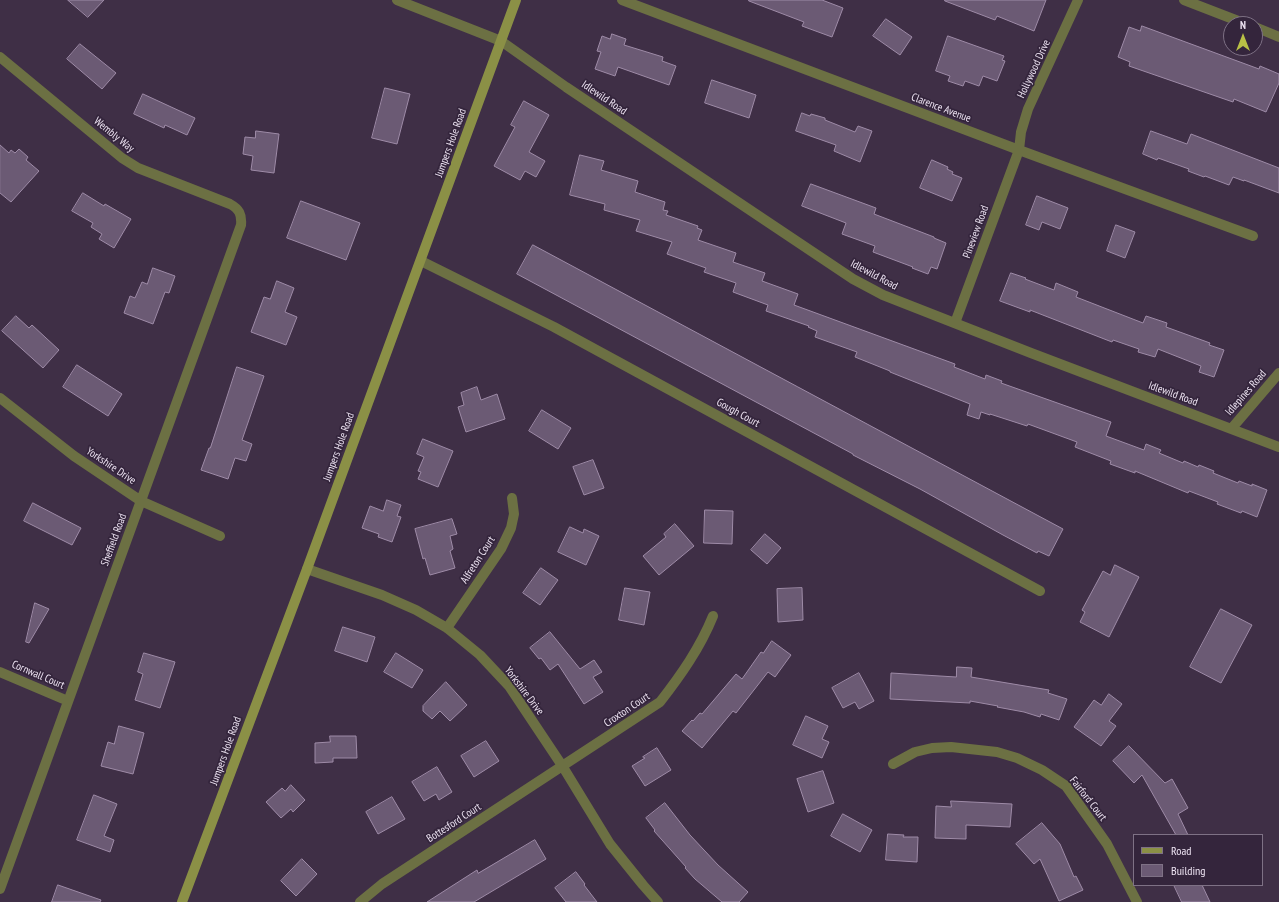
<!DOCTYPE html>
<style>
body{margin:0}
#map{position:relative;width:1279px;height:902px;overflow:hidden;background:#3f2f46;font-family:"PT Sans Narrow",sans-serif}
canvas{display:block}
.legend{position:absolute;left:1133px;top:834px;width:130px;height:52px;box-sizing:border-box;background:#34253c;border:1px solid #7e7185;margin:0;padding:5px 7px;list-style:none;font-size:12px;color:#ede3f2}
.legend li{display:flex;align-items:center;gap:8px;height:20px}
.legend b{width:20px;border:1px solid #7e7185}
.north{position:absolute;left:1223px;top:16px;width:40px;height:40px;box-sizing:border-box;background:#34253c;border:1px solid #7e7185;border-radius:50%;rotate:0deg;font-size:11px;font-weight:700;line-height:16px;text-align:center;color:#ede3f2}
.north::after{content:'';display:block;margin:auto;width:14px;height:18px;background:#b9c046;clip-path:polygon(50% 0,100% 100%,50% 72%,0 100%)}
</style>
<div id="map">
<canvas width="1279" height="902"></canvas>
<ul class="legend">
<li><b style="height:5px;background:#8b9046"></b>Road</li>
<li><b style="height:11px;background:#6b5a74"></b>Building</li>
</ul>
<div class="north">N</div>
</div>
<script>
const ctx = document.querySelector('canvas').getContext('2d');
ctx.lineJoin = 'round';
function paint(path, color) {
  ctx.fillStyle = color;
  ctx.fill(path, 'evenodd');
}
function strokePath(path, color, width, dash) {
  ctx.strokeStyle = color;
  ctx.lineWidth = width;
  ctx.lineCap = dash ? 'butt' : 'round';
  ctx.setLineDash(dash || []);
  ctx.stroke(path);
}
function write(font, color, halo, rows, align = 'center') {
  ctx.font = font + ' "PT Sans Narrow",sans-serif';
  ctx.lineWidth = 3.5;
  ctx.setLineDash([]);
  ctx.textBaseline = 'middle';
  ctx.strokeStyle = halo;
  ctx.fillStyle = color;
  for (const [text, x, y, turn = 0] of rows) {
    ctx.save();
    ctx.translate(x, y);
    ctx.rotate((+turn || 0) * Math.PI / 180);
    ctx.textAlign = isNaN(turn) ? turn : align;
    if (halo) ctx.strokeText(text, 0, 0);
    ctx.fillText(text, 0, 0);
    ctx.restore();
  }
}
const building = new Path2D(`
 M68,0H104L88,17Z
 M749,0H822L843,8L832,37L802,26L804,22L749,1Z
 M945,0H1046L1034,31L997,16L995,20L945,1Z
 M886,19L912,37L900,55L873,36Z
 M1142,26L1259,69L1260,66L1279,74V83L1266,112L1234,99L1233,102L1129,66L1130,62L1118,57L1129,27L1140,31Z
 M612,34L626,39L624,45L663,57L662,61L676,66L669,85L618,67L615,76L595,69L601,52L597,51L602,36L610,39Z
 M948,36L1004,56L1002,60L1005,61L997,81L983,76L979,86L965,81L963,86L948,81L950,76L936,71Z
 M80,44L116,73L102,89L67,59Z
 M712,80L756,95L749,118L705,103Z
 M385,88L410,94L397,144L372,138Z
 M143,94L195,118L187,135L165,125L164,128L134,114Z
 M524,101L549,115L529,152L545,161L536,177L525,171L520,180L494,166L515,127L511,125Z
 M802,113L810,116L811,114L825,118V120L855,132L858,126L872,131L860,162L834,151L836,145L796,131Z
 M256,131L279,134L274,173L251,170L253,156L243,154L245,137L255,138Z
 M1151,131L1187,144L1191,134L1279,168V193L1244,180V181L1233,177L1229,185L1205,176L1204,177L1188,171L1189,169L1158,158L1157,160L1143,154Z
 M0,145L9,153L11,150L15,153L19,149L28,157L26,160L39,171L11,202L0,193Z
 M580,155L604,161L601,170L638,181L635,192L665,202L663,210L668,211L666,215L698,226L697,228L702,230L698,240L736,253L733,262L765,273L762,281L798,294L794,305L955,364L954,367L985,379L986,375L1002,381L1001,383L1111,422L1106,436L1144,450L1146,444L1161,450L1159,453L1183,463L1184,461L1198,467L1199,465L1214,471L1213,473L1238,483L1239,481L1252,486V484L1267,490L1257,517L1242,511L1241,513L1217,504L1218,502L1189,491L1188,493L1135,471V473L1110,464L1111,461L1075,447L1077,442L1028,424L1027,426L990,414V415L981,412L979,419L967,415L970,404L890,372V371L855,357L857,352L815,337L817,331L808,327L809,326L766,311L768,305L733,292L736,283L704,272L706,268L667,254L672,242L636,231L640,220L604,210L605,204L570,195Z
 M932,160L948,167L947,169L953,172L952,174L962,178L952,201L920,188Z
 M811,184L876,208L874,214L934,237V238L946,243L937,269L931,267L928,274L912,268L913,267L873,252L875,246L842,234L846,223L802,206Z
 M83,193L104,206L105,204L131,219L114,248L99,239L102,234L91,227L93,223L72,211Z
 M1037,196L1068,208L1060,229L1042,222L1039,230L1026,225Z
 M301,201L360,223L346,260L287,238Z
 M1116,225L1135,232L1125,258L1107,251Z
 M533,245L1063,529L1049,556L1038,551L1037,553L1003,535L920,489L853,455V454L517,274Z
 M153,268L175,276L169,293L165,292L153,324L124,313L130,296L135,298L142,282L147,284Z
 M1011,273L1026,278L1025,279L1054,290L1056,283L1078,292L1076,297L1143,323L1146,316L1167,323L1166,327L1210,343L1209,345L1224,350L1214,377L1199,372L1201,366L1158,349L1155,357L1138,352L1139,349L1113,340L1112,342L1030,310V312L1000,301Z
 M277,281L294,288L285,312L297,317L286,345L251,332L264,297L270,299Z
 M16,316L29,328L32,325L59,350L43,368L2,331Z
 M77,365L122,394L108,416L63,387Z
 M237,367L264,376L242,440L252,444L246,461L235,458L228,479L201,470L209,448H210Z
 M477,387L481,400L497,394L505,419L466,432L458,407L464,405L461,393Z
 M542,410L571,428L558,449L529,431Z
 M423,439L453,451L438,487L418,479L421,472L418,471L424,457L417,454Z
 M593,460L604,488L584,495L573,467Z
 M387,500L401,505L397,516L401,517L392,542L378,537L379,534L362,528L370,506L383,511Z
 M33,503L81,528L72,545L24,521Z
 M705,510L733,511L732,544L704,543Z
 M452,519L457,534L450,536L453,549L450,551L455,568L430,575L425,558L423,559L415,529Z
 M675,524L694,546L659,575L643,556L666,537L664,534Z
 M570,527L583,533L584,529L599,536L586,565L558,552Z
 M765,534L781,548L767,564L751,550Z
 M1115,565L1139,577L1109,637L1080,622L1085,612L1082,610L1103,571L1110,575Z
 M541,568L558,580L540,605L523,593Z
 M625,588L650,592L644,625L619,620Z
 M802,588L803,620L778,622L777,589Z
 M35,603L49,609L29,643L26,642Z
 M1221,609L1252,625L1221,683L1190,667Z
 M343,627L375,637L367,662L335,651Z
 M550,632L580,669L594,660L602,672L593,677L603,692L584,704L558,664L550,670L541,658L539,659L530,648Z
 M772,641L791,655L775,677L768,672L736,713L733,711L702,748L682,731L692,720L693,721L700,713L702,714L736,674L742,679L761,652L763,653Z
 M144,653L175,662L160,708L135,700L143,674L138,672Z
 M396,653L423,670L412,688L384,672Z
 M957,667L972,668L971,677L1049,690L1048,693L1067,699L1059,720L1041,714L1040,717L1024,712L997,707L998,706L970,701V703L890,699L891,673L956,677Z
 M859,673L874,701L859,709L855,702L843,708L832,688Z
 M446,682L467,705L450,721L440,711L432,719L423,711V706Z
 M1109,694L1122,704L1109,721L1116,726L1101,746L1074,727L1094,700L1101,705Z
 M806,716L828,726L822,739L829,742L822,758L793,745Z
 M119,726L144,733L133,774L101,766L108,742L114,744Z
 M330,736H356L357,758H333V762L315,763V743L330,742Z
 M486,741L499,761L474,777L461,756Z
 M1129,746L1165,783L1172,779L1188,808L1178,814L1188,835H1176L1142,775L1134,783L1113,761Z
 M657,748L671,770L645,786L632,766L645,758L643,757Z
 M437,767L452,792L439,800L436,794L424,801L412,782Z
 M823,771L834,803L808,812L797,779Z
 M291,785L305,800L293,812L291,809L281,818L266,802L282,788L285,791Z
 M94,795L117,804L104,836L114,840L110,852L77,840Z
 M392,797L405,819L378,834L366,812Z
 M951,801L1012,804L1010,827L966,825V839L935,838L936,806L951,807Z
 M665,803L690,835L718,865L748,892L739,902H722L695,879L685,868L686,867L654,831L655,830L646,818Z
 M843,814L872,830L860,852L831,836Z
 M1042,823L1060,844L1074,877L1076,876L1083,890L1059,901L1040,859L1034,864L1016,844Z
 M888,834L904,835L903,837H918L917,862L886,860Z
 M535,840L546,859L474,902H427L477,870L478,873Z
 M302,859L317,874L296,896L281,881Z
 M576,872L585,884L584,885L597,902H566L555,888Z
 M58,885L101,900L100,902H52Z
 M1174,885H1202L1210,902H1182Z`);
paint(building, '#6b5a74');
strokePath(building, '#9e8ba7', 1);
strokePath(new Path2D(`
 M397,0L501,41L566,87L853,279L883,295L1031,353L1279,447
 M622,0L1019,150L1253,236
 M1184,0L1246,24
 M1255,27L1279,37
 M0,57L122,158L138,168L230,204C239,209 242,214 241,225L224,272L0,889
 M421,261L554,327L1040,591
 M955,323L1019,150L1021,132L1028,109L1078,0
 M0,398L74,456L141,501L220,536
 M1232,428L1279,373
 M307,569L382,595L416,610L447,628L480,655L509,686L563,767L610,844L643,885L658,902
 M447,628L501,549L511,528L514,514L512,498
 M0,672L68,701
 M893,764L915,752L932,748L951,747L997,752L1017,758L1042,770L1066,786L1107,844L1137,902
 M360,902L382,884L660,702C681,675 700,648 713,616`), '#6c7043', 10);
strokePath(new Path2D(`
 M182,902L307,569L516,0`), '#8b9046', 10);
write('11px', '#ede3f2', '#34253c', [
 ["Hollywood Drive",1034,69,-65],
 ["Idlewild Road",604,98,34],
 ["Clarence Avenue",941,108,21],
 ["Wembly Way",114,135,39],
 ["Jumpers Hole Road",451,143,-70],
 ["Pineview Road",976,232,-70],
 ["Idlewild Road",874,275,28],
 ["Idlepines Road",1246,393,-49],
 ["Idlewild Road",1173,394,20],
 ["Gough Court",738,413,29],
 ["Jumpers Hole Road",339,447,-70],
 ["Yorkshire Drive",111,466,34],
 ["Sheffield Road",114,540,-70],
 ["Alfreton Court",478,560,-57],
 ["Cornwall Court",38,675,23],
 ["Yorkshire Drive",524,691,53],
 ["Croxton Court",627,710,-34],
 ["Jumpers Hole Road",226,751,-70],
 ["Fairford Court",1088,799,52],
 ["Bottesford Court",454,823,-33]
]);
</script>
